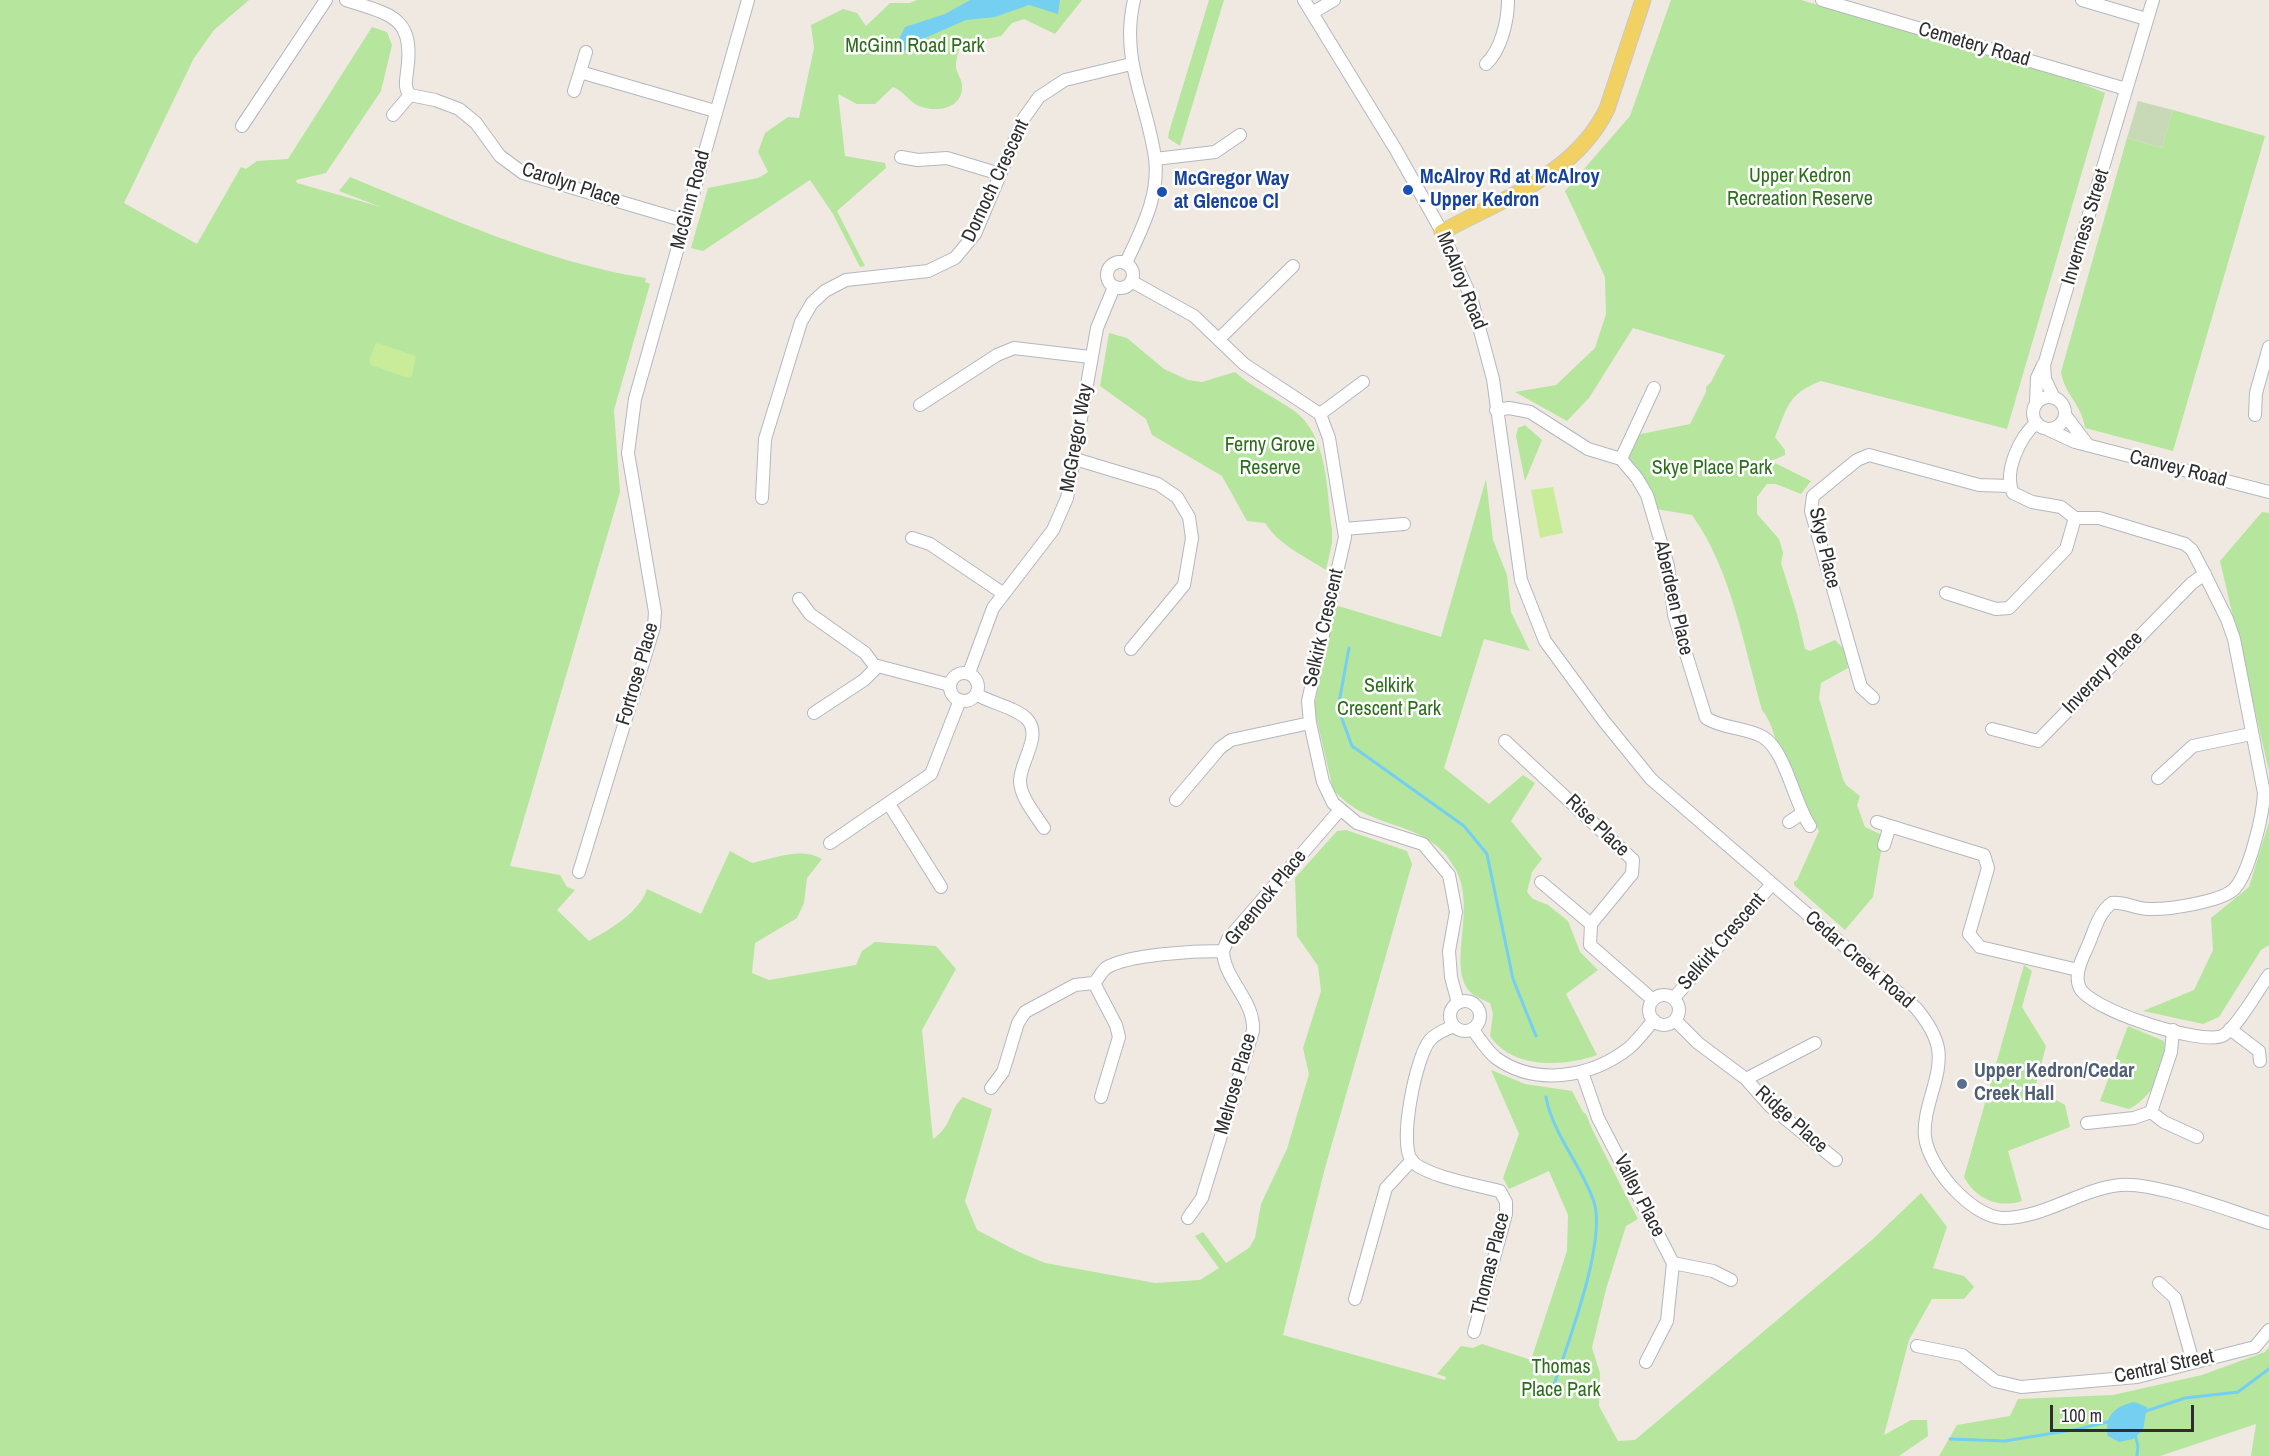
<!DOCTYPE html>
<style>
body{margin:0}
#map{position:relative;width:2269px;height:1456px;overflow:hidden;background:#efe9e1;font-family:"Archivo Narrow",sans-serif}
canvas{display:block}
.scale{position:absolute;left:2050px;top:1405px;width:144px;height:27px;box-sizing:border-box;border:3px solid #2e2e2e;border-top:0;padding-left:8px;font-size:18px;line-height:21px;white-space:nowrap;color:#2e2e2e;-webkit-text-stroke:4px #fff;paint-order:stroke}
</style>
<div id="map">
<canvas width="2269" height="1456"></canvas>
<div class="scale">100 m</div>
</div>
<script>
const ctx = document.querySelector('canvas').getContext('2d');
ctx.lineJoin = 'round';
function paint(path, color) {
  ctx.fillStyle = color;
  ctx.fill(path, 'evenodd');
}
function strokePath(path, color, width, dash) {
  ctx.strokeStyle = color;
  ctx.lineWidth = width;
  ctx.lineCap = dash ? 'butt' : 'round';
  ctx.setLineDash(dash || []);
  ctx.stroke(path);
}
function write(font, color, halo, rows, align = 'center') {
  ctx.font = font + ' "Archivo Narrow",sans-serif';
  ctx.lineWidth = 5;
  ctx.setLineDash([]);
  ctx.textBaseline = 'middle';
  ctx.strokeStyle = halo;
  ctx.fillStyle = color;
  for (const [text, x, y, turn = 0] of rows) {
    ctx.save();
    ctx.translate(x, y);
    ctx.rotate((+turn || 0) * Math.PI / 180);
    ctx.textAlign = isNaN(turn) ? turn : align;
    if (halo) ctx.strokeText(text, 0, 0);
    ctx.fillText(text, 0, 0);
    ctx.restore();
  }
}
paint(new Path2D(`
 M0,0H249L214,30L194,58L124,203L197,244L241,167L246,169L257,161L288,159L372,27L387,32L392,45L381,91L326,173L296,180L297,183L381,207L339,191L350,177C446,216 543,262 646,278L645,282L650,284L614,410L620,492L510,866L560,875L567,887L575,890L557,910L589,941C609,930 640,912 647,889L701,914L730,851L752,863C776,858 802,847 822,859L807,878L804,903L797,918L755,943L752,973L769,980L856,965L862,951L875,942L936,946L956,969L922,1030L933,1139C953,1125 947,1113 963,1097L992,1109L965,1201L977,1230L1019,1252L1045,1263L1155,1283L1200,1280L1219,1268L1195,1236L1203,1232L1226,1263L1249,1248L1255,1238L1261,1204L1287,1149L1309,1074L1303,1048L1321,991L1318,966L1297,936L1295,878L1337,831L1346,830L1407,851L1412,864L1325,1168L1283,1335L1445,1380L1446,1377L1437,1374L1461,1346L1473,1348L1482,1344L1531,1360L1567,1251L1568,1215L1549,1171L1509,1189L1503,1178L1519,1134L1491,1070L1525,1084L1572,1091L1583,1112L1586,1114L1592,1129L1638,1219L1626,1226L1606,1289L1592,1348L1600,1373L1599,1406L1618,1441L1635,1440L1873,1239L1921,1193L1947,1227L1933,1268L1964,1276L1974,1287L1964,1299H1932L1909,1340L1884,1435L1911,1420H1927L1928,1436L1899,1456H0Z
 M917,0H1082L1055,34L1024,19L1012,23L1001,36L960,45C959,51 955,62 956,68C957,74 962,79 962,86C963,109 936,113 919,106C909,102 904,91 893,87L875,104H857L838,94L845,156L885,163L886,168L837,211L865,266L860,267L833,214L810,180L703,251L691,248L708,188L758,178L768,172L758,152L765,133L788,117L799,118L814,48L811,25L843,9L857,13L866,26L890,3H910Z
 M1209,0H1224L1180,146L1168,138L1169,132Z
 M1671,0H1801L2078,82L2105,93L2007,429L1821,381C1787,394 1788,407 1775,437L1785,450V455L1771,461L1811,481L1801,494L1776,484H1767L1757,497V514L1779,539L1783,553L1781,563L1797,614L1805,649L1810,651L1835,640L1844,649L1848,668L1821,683L1819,698L1843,779L1846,785L1860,796L1857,805L1865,827L1880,834L1883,840L1873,897L1845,930L1794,885V882L1797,880L1819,831C1802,805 1786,774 1777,744C1773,731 1771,722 1762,710C1744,646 1731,569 1692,515L1656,509L1628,455L1634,439L1641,434L1690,424L1706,392V387L1711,382L1725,355L1633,328L1589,398L1567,421L1515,392L1556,385L1595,348L1606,314L1605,277L1565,191L1630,116Z
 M2173,110L2265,136L2173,451L2085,428C2081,402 2065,396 2061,372L2127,138L2162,148Z
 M1109,333L1127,338L1164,369L1188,380L1202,382L1235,372C1252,387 1274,397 1293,410C1329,435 1326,491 1332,530V543L1326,570C1304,556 1279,545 1265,523L1247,521L1222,476L1152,435L1146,419L1100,386Z
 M1525,425L1542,440L1525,481L1516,436L1518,428Z
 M1486,479L1493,540L1507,575L1511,612L1530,651L1484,639L1444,768L1489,804L1523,775L1535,783L1511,821L1542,859L1532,872L1527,892L1533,899L1548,905L1568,921L1580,952L1598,970L1566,994L1597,1055C1563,1067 1512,1069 1490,1036L1493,1014L1490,1003C1481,999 1472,996 1467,988C1449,961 1476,908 1456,870C1428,816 1370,834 1333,789L1314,708L1335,605L1441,637Z
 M2262,512L2269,513V771L2220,561Z
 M2269,822V945L2261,950L2219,1017L2203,1024L2143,1011L2194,990L2213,950L2211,918L2249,887Z
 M2024,965L2032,971L2022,1007L2046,1046L2035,1088L2065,1105L2070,1127L2008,1151L2022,1201C1998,1209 1975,1198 1964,1177Z
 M2128,1026L2164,1041C2170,1065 2151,1099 2129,1109L2100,1101Z
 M2269,1347V1456H2251L2256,1424L2160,1456H1939L1957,1425L2010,1416L2018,1399L2113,1395L2202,1375L2265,1352Z`), '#b6e59e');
paint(new Path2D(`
 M2138,101L2173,110L2162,148L2127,138Z`), '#c8d9b8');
paint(new Path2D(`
 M378,343L416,356L412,376L408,378L371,365L369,361L375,345Z
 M1553,487L1563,533L1540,538L1531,490Z`), '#c9ec9a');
paint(new Path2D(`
 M970,0H1060L1058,14L1029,5L995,17L966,20L918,41L904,51L897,43L905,27L945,14Z
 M2134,1402L2147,1407L2143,1430L2133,1439L2119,1442L2108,1436C2104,1416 2114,1407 2134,1402Z`), '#75cff0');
strokePath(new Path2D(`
 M1349,648L1338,708L1352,746L1464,826L1487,854L1513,979L1536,1036
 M1546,1097C1553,1135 1582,1166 1594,1202C1607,1244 1565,1350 1551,1394
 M2143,1412L2185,1398L2238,1392L2269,1369
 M2135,1434L2138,1446L2137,1456
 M1950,1439L2005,1441L2079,1429L2111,1421`), '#75cff0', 3);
const minor = new Path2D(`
 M346,0C392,15 415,17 407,72C406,81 404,88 410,95L435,100L459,109L476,123L500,156L523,173L685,221
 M1304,0L1396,150L1442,232L1471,297L1493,379L1521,580L1545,641L1603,720L1651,779L1916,1008C1926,1020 1935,1033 1938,1048C1943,1077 1922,1107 1925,1137C1929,1168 1971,1216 2002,1218C2043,1219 2080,1189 2120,1185C2154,1181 2233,1212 2269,1223
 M1822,0L2126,89
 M2082,0L2146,19
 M1312,13L1334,0
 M1486,64C1501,50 1508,21 1508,0
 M580,72L586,52
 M574,91L580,72L715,111
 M393,115L410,95
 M242,126L326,0
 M901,157L918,160L947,158L1000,174
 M1155,159L1215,152L1240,135
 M1107 275a13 13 0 1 1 26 0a13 13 0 1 1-26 0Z
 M1126,263C1141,230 1160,196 1155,158C1147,101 1120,60 1134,0
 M1131,281L1194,316L1244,364L1320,414L1329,438L1345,537L1308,701L1310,723L1323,782L1333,803L1357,823L1423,844L1449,875L1456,912L1449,951L1451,977L1458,1003
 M1219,339L1293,266
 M2033 413a16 16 0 1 1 32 0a16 16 0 1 1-32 0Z
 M2054,398L2045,379L2044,365L2153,0
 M2036,403L2037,378L2043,365
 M920,405L997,355L1014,348L1090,357
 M1496,410L1509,408L1530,412L1588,449L1621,459L1637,478L1647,495L1668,566L1674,615L1706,718C1723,729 1745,727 1763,737C1786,751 1794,803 1810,826
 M1320,414L1363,382
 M2065,415L2087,444
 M2255,415L2256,393L2269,347
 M2036,423C2020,437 2003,472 2013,493L2032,502L2061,507L2075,518H2099L2185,544L2192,550L2201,567L2227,619L2234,639L2264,793C2263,815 2249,876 2233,890C2219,902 2167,910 2148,909C2136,909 2123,901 2112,903C2099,912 2095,929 2089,943C2084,956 2074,971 2079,986C2086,1009 2199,1045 2222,1036C2236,1030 2259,988 2269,975
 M2049,430L2075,442L2269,492
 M1075,459L1158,484L1177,497L1189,517L1192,538L1184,585L1131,649
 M1621,459L1654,388
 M762,498L765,439L801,322L812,303L825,291L846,280L928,271L955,258L975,234L1024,118L1039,97L1065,80L1131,64
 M1344,529L1404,524
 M912,538L930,544L1004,594
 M1946,593L1996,609L2009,608L2066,549L2075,518
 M799,599L810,614L865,653L874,665L950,685
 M950 687a14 14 0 1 1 28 0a14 14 0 1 1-28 0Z
 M969,673L993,608L1053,530L1067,498L1097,328L1114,287
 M976,694C990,703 1015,707 1027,719C1043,736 1019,763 1020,782C1021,798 1035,814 1044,828
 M1873,698L1861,687L1811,511L1813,496L1857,460L1869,455L1979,485L2010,486
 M814,713L864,680L877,667
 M1992,729L2038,741L2192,583L2205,574
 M1505,741L1633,860L1632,874L1591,924L1590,945L1653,1000
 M2158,778L2193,746L2251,734
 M1176,800L1220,748L1231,740L1310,723
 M889,804L941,887
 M1789,822L1801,814
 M1877,822L1984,855L1988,868L1969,934L1980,947L2078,970
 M830,843L931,774L960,700
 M1884,845L1890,826
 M579,872L654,627L655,612L628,453L635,399L748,0
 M1541,882L1591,924
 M1094,983L1116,1025L1119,1037L1101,1097
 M1649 1010a15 15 0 1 1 30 0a15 15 0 1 1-30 0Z
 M1674,998L1771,885
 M1450 1016a15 15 0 1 1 30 0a15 15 0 1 1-30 0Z
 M1675,1020L1698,1043L1746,1079L1815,1043
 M1454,1026C1445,1030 1436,1033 1430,1040C1416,1056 1398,1144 1412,1161C1425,1176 1480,1186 1500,1191L1506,1202V1214L1474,1332
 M2230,1029L2259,1051L2260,1061
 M1473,1030C1480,1039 1487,1051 1496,1058C1536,1087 1592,1077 1629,1048C1638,1040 1646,1029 1654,1020
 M1582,1072L1598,1118L1673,1263L1713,1271L1731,1280
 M1746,1079L1770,1106L1836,1160
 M991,1088L1003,1072L1018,1023L1025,1012L1075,985L1094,983C1099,978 1101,972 1106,968C1128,954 1196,951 1223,951L1228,939L1339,811
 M2151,1112L2164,1122L2197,1137
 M2087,1123L2134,1118L2151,1112L2171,1052L2173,1030
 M1188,1218L1202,1198L1253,1031C1255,1000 1224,980 1223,951
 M2159,1283L2175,1298L2193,1362
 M1355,1299L1386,1188L1412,1160
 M1917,1346L1962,1355L1995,1381L2021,1387L2137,1377L2255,1347L2269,1330
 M1646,1362L1667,1321L1673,1263`);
const major = new Path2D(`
 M1442,232C1502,199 1575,175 1607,109L1643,0`);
strokePath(minor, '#b4b7c1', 14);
strokePath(major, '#c9c9c9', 17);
strokePath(minor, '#fff', 12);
strokePath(major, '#f2d163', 15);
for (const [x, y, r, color] of [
 [1408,190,6,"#1a4fb4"],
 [1162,192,6,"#1a4fb4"],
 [1962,1084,6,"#5c6f8a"]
]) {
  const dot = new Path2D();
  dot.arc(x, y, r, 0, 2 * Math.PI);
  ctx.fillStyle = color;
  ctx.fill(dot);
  strokePath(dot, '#fff', 2);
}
write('20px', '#2e2e2e', '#fff', [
 ["Cemetery Road",1974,45,16],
 ["Dornoch Crescent",996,181,-65],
 ["Carolyn Place",571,185,18],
 ["McGinn Road",691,200,-75],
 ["Inverness Street",2086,227,-73],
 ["McAlroy Road",1461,281,68],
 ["McGregor Way",1077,438,-80],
 ["Canvey Road",2178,469,14],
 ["Skye Place",1824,548,77],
 ["Aberdeen Place",1673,598,77],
 ["Selkirk Crescent",1324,628,-77],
 ["Inverary Place",2103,673,-46],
 ["Fortrose Place",638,674,-74],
 ["Rise Place",1597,826,44],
 ["Greenock Place",1266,898,-51],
 ["Selkirk Crescent",1722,942,-49],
 ["Cedar Creek Road",1859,960,41],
 ["Melrose Place",1236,1084,-74],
 ["Ridge Place",1791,1120,42],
 ["Valley Place",1639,1196,63],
 ["Thomas Place",1491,1264,-76],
 ["Central Street",2164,1367,-12]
]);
write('20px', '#2c6e1b', '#fff', [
 ["McGinn Road Park",915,47],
 ["Upper Kedron",1800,177],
 ["Recreation Reserve",1800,200],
 ["Ferny Grove",1270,446],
 ["Reserve",1270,469],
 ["Skye Place Park",1712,469],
 ["Selkirk",1389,687],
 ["Crescent Park",1389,710],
 ["Thomas",1561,1368],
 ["Place Park",1561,1391]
]);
write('bold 20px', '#164399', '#fff', [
 ["McAlroy Rd at McAlroy",1420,178],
 ["- Upper Kedron",1420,201],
 ["McGregor Way",1174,180],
 ["at Glencoe Cl",1174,203]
], 'left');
write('bold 20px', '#4e5e75', '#fff', [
 ["Upper Kedron/Cedar",1974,1072],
 ["Creek Hall",1974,1095]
], 'left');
</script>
